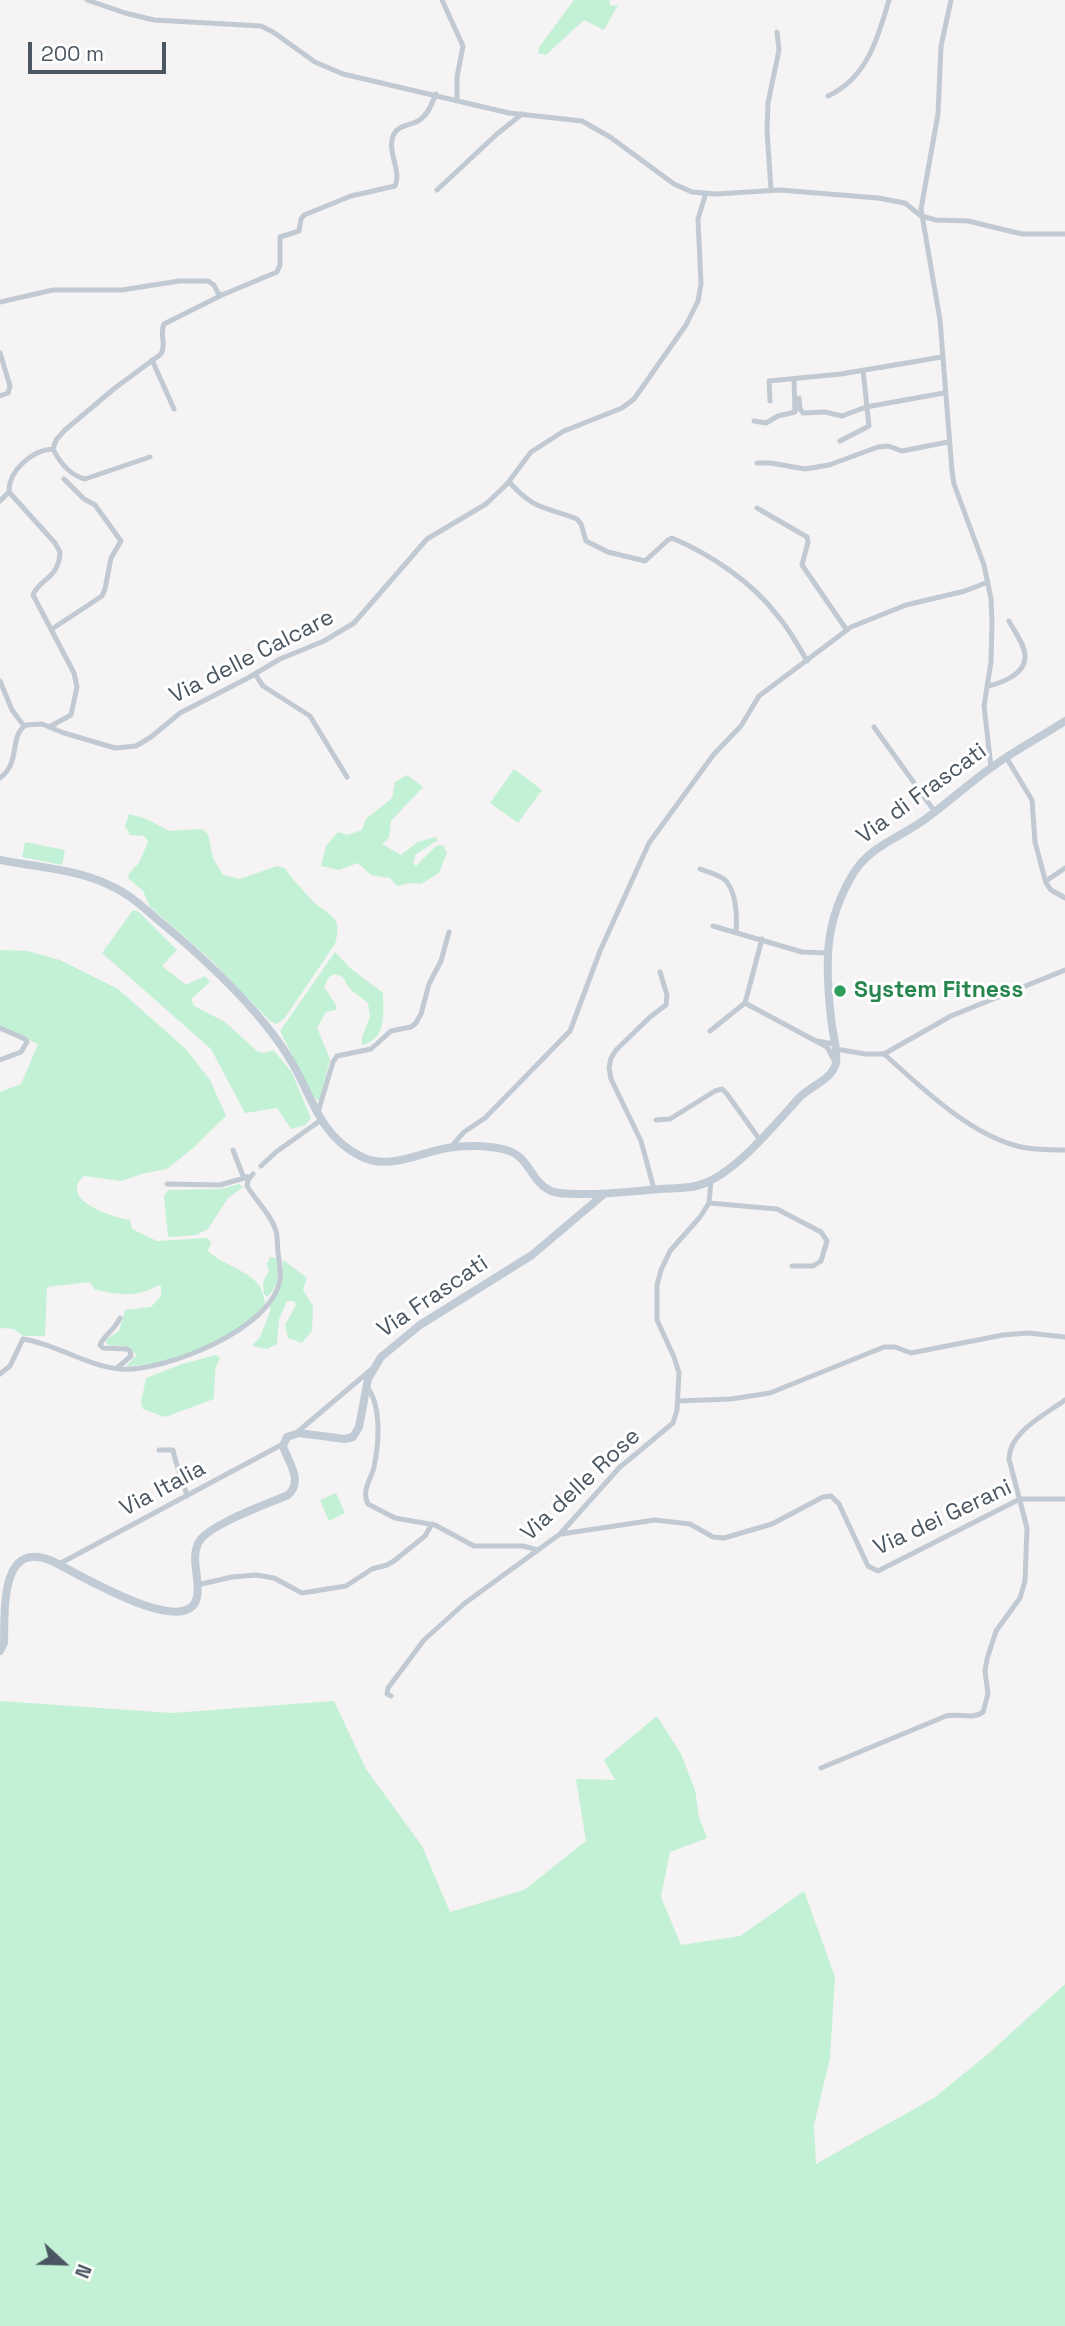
<!DOCTYPE html>
<style>
body{margin:0}
#map{position:relative;width:1065px;height:2326px;overflow:hidden;background:#f5f3f3;font-family:"Space Grotesk",sans-serif}
canvas{display:block}
.north{position:absolute;left:28px;top:2228px;width:70px;height:70px;-webkit-text-stroke:5px #fff;paint-order:stroke;rotate:112deg;font-size:19px;font-weight:700;line-height:28px;text-align:center;color:#4a5661}
.north::after{content:'';display:block;margin:auto;width:24px;height:32px;background:#4a5661;clip-path:polygon(50% 0,100% 100%,50% 72%,0 100%)}
.scale{position:absolute;left:28px;top:42px;width:138px;height:32px;box-sizing:border-box;border:4px solid #4a5661;border-top:0;padding-left:9px;font-size:21px;line-height:24px;white-space:nowrap;color:#4a5661;-webkit-text-stroke:5px #fff;paint-order:stroke}
</style>
<div id="map">
<canvas width="1065" height="2326"></canvas>
<div class="north">N</div>
<div class="scale">200 m</div>
</div>
<script>
const ctx = document.querySelector('canvas').getContext('2d');
ctx.lineJoin = 'round';
function paint(path, color) {
  ctx.fillStyle = color;
  ctx.fill(path, 'evenodd');
}
function strokePath(path, color, width, dash) {
  ctx.strokeStyle = color;
  ctx.lineWidth = width;
  ctx.lineCap = dash ? 'butt' : 'round';
  ctx.setLineDash(dash || []);
  ctx.stroke(path);
}
function write(font, color, halo, rows, align = 'center') {
  ctx.font = font + ' "Space Grotesk",sans-serif';
  ctx.lineWidth = 6;
  ctx.setLineDash([]);
  ctx.textBaseline = 'middle';
  ctx.strokeStyle = halo;
  ctx.fillStyle = color;
  for (const [text, x, y, turn = 0] of rows) {
    ctx.save();
    ctx.translate(x, y);
    ctx.rotate((+turn || 0) * Math.PI / 180);
    ctx.textAlign = isNaN(turn) ? turn : align;
    if (halo) ctx.strokeText(text, 0, 0);
    ctx.fillText(text, 0, 0);
    ctx.restore();
  }
}
paint(new Path2D(`
 M574,0H611L609,2L611,6L618,5L604,30L584,20L546,55L538,53L540,46Z
 M514,769L542,790L518,823L490,803Z
 M407,775L423,787L391,821L389,838L382,844L401,855L418,842L435,837L438,840L416,854L413,863L416,866L436,846L443,845L447,853L439,873L421,884L410,883L397,886L390,878L371,875L358,863L339,870L321,866L326,846L338,832L347,835L362,830L366,819L392,798L395,782Z
 M129,814L147,819L169,831L202,829L208,834L213,858L223,875L240,879L277,866L285,868C293,881 300,886 309,897C324,916 345,912 335,944L284,1019L276,1024L270,1021L209,958L150,907L143,891L128,878L130,872L139,863L148,842L144,836L130,835L125,826Z
 M25,842L65,850L62,865L22,857Z
 M133,910L139,912L177,950L162,966L186,985L205,976L210,982L191,999L194,1006L225,1022L257,1051L264,1053L273,1050L291,1071L311,1118L305,1125L291,1129L277,1108L245,1113L211,1049L102,953Z
 M0,950L28,951L60,960L118,989L186,1049L210,1080L226,1116L193,1148L167,1169L145,1173L121,1181L84,1176C57,1199 113,1218 130,1220L132,1229L157,1241L207,1238L211,1242L208,1251C221,1264 252,1272 260,1287C263,1292 264,1298 265,1304C233,1342 175,1364 126,1366L137,1355L125,1346L108,1345L106,1343V1340L119,1331L125,1310L151,1307L161,1296V1286L158,1285C139,1298 115,1295 94,1289L90,1282L47,1287L45,1336H23L14,1329L0,1328V1092L21,1084L38,1044L0,1027Z
 M335,952L350,968L383,993C383,1014 387,1039 362,1045V1037L370,1017L368,1003C357,994 349,991 343,977L334,974L329,977L324,987L336,1005V1010L326,1012L317,1028L330,1059L320,1099L317,1100L312,1095L280,1031Z
 M239,1184L243,1187L228,1198L208,1229L196,1235L168,1237L164,1195L169,1190L221,1189Z
 M270,1257L277,1258C279,1273 279,1286 267,1297L264,1294L263,1282L269,1271L267,1264Z
 M283,1260L307,1278L303,1290L313,1306L312,1331L302,1343L288,1338L285,1325L296,1305L294,1301H287L279,1319L277,1344L267,1349L252,1346L260,1337L270,1312V1305L281,1283Z
 M216,1355L220,1358L215,1370L214,1399L165,1417L143,1409L141,1403L146,1378L182,1364Z
 M336,1493L345,1513L329,1521L320,1500Z
 M0,1701L172,1713L334,1701L366,1769L422,1846L450,1912L524,1890L586,1841L576,1779L615,1780L604,1760L657,1716L681,1754L695,1790L699,1817L707,1838L670,1852L661,1897L681,1945L740,1936L804,1891L835,1977L830,2058L814,2125L816,2164L934,2098L988,2054L1065,1984V2326H0Z`), '#c3f1d5');
strokePath(new Path2D(`
 M87,0L125,13L154,20L261,26L273,32L315,62L343,74L509,113L582,121L610,137L674,184L692,192L716,194L780,190L878,198L905,203L921,216L936,220L968,221L1022,234H1065
 M442,0L463,46L457,77V101
 M951,0L941,46L938,114L921,209L940,320L952,471L954,484L984,565L991,599L992,622L991,662L984,706L991,767
 M828,96C867,78 878,38 889,0
 M437,190L497,134L522,114
 M771,190L767,130L768,103L779,50L777,32
 M0,302L53,290H122L179,281H208L214,285L218,293L222,295L277,272L280,265V237L299,231L301,219L304,215L351,196L395,186C402,171 387,153 393,136C397,124 413,126 421,119C429,113 432,103 436,94
 M0,353L10,386L8,393L0,396
 M152,360L174,409
 M799,398L800,409L803,413L825,412L842,416L866,407L944,393
 M770,401L769,381L841,374L942,357
 M754,421L766,423L778,416L795,412L794,379
 M840,441L869,426L863,370
 M53,449C60,463 69,475 85,479L150,457
 M757,463H771L805,469L829,465L878,447L888,446L902,451L948,442
 M509,482C536,511 543,506 577,519L581,524L586,541L608,552L645,561L668,540L672,538C710,554 752,582 777,615C789,629 798,645 807,661
 M9,492L55,543L60,552C59,579 40,578 33,595L74,673L77,687L71,715L49,727
 M0,501L9,492C8,471 32,450 53,449L56,440L65,430L115,388L161,354C167,344 159,334 164,324L222,295
 M757,508L807,537L808,542L802,565L846,629
 M52,629L102,596L105,589L111,558L121,541L95,505L84,499L64,479
 M255,674L263,686L310,716L347,777
 M0,681L12,710L24,726
 M988,686C1002,683 1025,674 1025,657C1026,646 1014,631 1009,621
 M874,727L935,812
 M1006,757L1032,800L1035,842L1046,883L1051,890L1065,898
 M0,778C22,761 8,737 26,725L42,724L64,733L115,748L136,746L151,737L180,713L248,678L280,659L324,641L354,623L427,539L486,504L507,484L531,452L564,431L622,408L634,399L686,325L698,301L701,284L698,219L706,193
 M700,869C708,872 721,875 726,881C737,894 737,917 736,932
 M1046,881L1065,868
 M713,926L802,952L827,953
 M745,1003L827,1047L834,1060
 M0,1028L25,1039L27,1042L21,1052L0,1060
 M710,1031L745,1003L762,939
 M817,1041L834,1044
 M836,1049L865,1054H884L951,1016L1065,970
 M884,1054C921,1087 968,1133 1017,1146C1032,1150 1049,1150 1065,1150
 M318,1112L333,1062L337,1056L371,1049L391,1031L411,1027L416,1023L421,1014L429,984L441,961L449,932
 M656,1120L670,1119L715,1091L722,1089L727,1094L760,1140
 M451,1147L464,1132L485,1118L570,1031L600,951L649,843L714,754L741,726L759,696L851,627L906,605L965,591L988,582
 M233,1150L243,1176L248,1177
 M261,1166L276,1152L321,1120
 M167,1184L220,1185L248,1177
 M654,1189L641,1141L611,1079L609,1067L611,1058L616,1050L650,1017L666,1005L667,995L660,972
 M709,1203L777,1209L821,1232L827,1241L821,1261L813,1266H792
 M117,1368L131,1356L130,1351L127,1349L103,1348L100,1345C104,1335 114,1331 120,1318
 M0,1374L10,1366L23,1339C56,1344 87,1366 120,1369C165,1372 273,1329 280,1279C281,1270 279,1261 278,1252C277,1245 278,1238 276,1231C271,1214 256,1201 247,1186L248,1180L253,1174
 M366,1386C382,1404 379,1443 374,1467C371,1480 361,1490 368,1504L395,1518L435,1525L474,1546H523L538,1550
 M678,1401L731,1399L770,1393L884,1347H895L911,1353L1003,1335L1028,1333L1065,1337
 M295,1434L373,1368
 M159,1450H173C176,1466 183,1480 187,1496
 M561,1534L655,1520L690,1524L713,1537L724,1538L772,1524L823,1497L831,1496L839,1504L868,1566L878,1571L1020,1499H1065
 M59,1564L283,1444
 M197,1585L232,1577L256,1575L274,1578L302,1593L346,1586L372,1569L387,1565L394,1561L425,1536L432,1524
 M391,1696L387,1694L388,1688L424,1640L465,1603L560,1534L619,1468L673,1423L677,1410L679,1373L674,1357L657,1320V1285L661,1270L670,1251L700,1217L709,1203L711,1180
 M821,1768L946,1716C958,1713 973,1720 983,1712L988,1694L985,1671L987,1659L996,1631L1020,1598L1025,1581L1027,1528L1009,1459C1009,1432 1046,1414 1065,1400`), '#c1cad2', 5);
strokePath(new Path2D(`
 M0,860C36,867 76,869 109,885C128,893 143,907 158,920C204,958 260,1009 291,1061C313,1097 318,1134 360,1156C388,1171 418,1153 447,1148C465,1145 489,1145 506,1150C529,1156 530,1180 549,1190C557,1195 570,1193 579,1194C606,1195 633,1191 661,1189C675,1188 692,1189 705,1183C738,1170 775,1124 799,1098C810,1086 832,1080 836,1063C838,1049 832,1032 831,1018C825,963 824,922 853,874C870,846 899,838 924,820C948,803 970,782 995,765C1017,749 1042,736 1065,721
 M0,1651L4,1643C5,1609 0,1539 52,1561C72,1570 188,1642 197,1597C201,1578 188,1556 201,1539C214,1523 267,1504 288,1495C304,1481 288,1462 283,1446L287,1437L299,1433L345,1439L353,1437L359,1427L368,1379L381,1357L420,1325L532,1255L604,1194`), '#c1cbd6', 8);
for (const [x, y, r, color] of [
 [840,991,7,"#2e9e5b"]
]) {
  const dot = new Path2D();
  dot.arc(x, y, r, 0, 2 * Math.PI);
  ctx.fillStyle = color;
  ctx.fill(dot);
  strokePath(dot, '#fff', 2.5);
}
write('23px', '#4a5661', '#fff', [
 ["Via delle Calcare",252,657,-27],
 ["Via di Frascati",922,794,-36],
 ["Via Frascati",433,1297,-34],
 ["Via delle Rose",581,1485,-43],
 ["Via Italia",163,1489,-28],
 ["Via dei Gerani",943,1518,-25]
]);
write('bold 23px', '#27864d', '#fff', [
 ["System Fitness",854,991]
], 'left');
</script>
